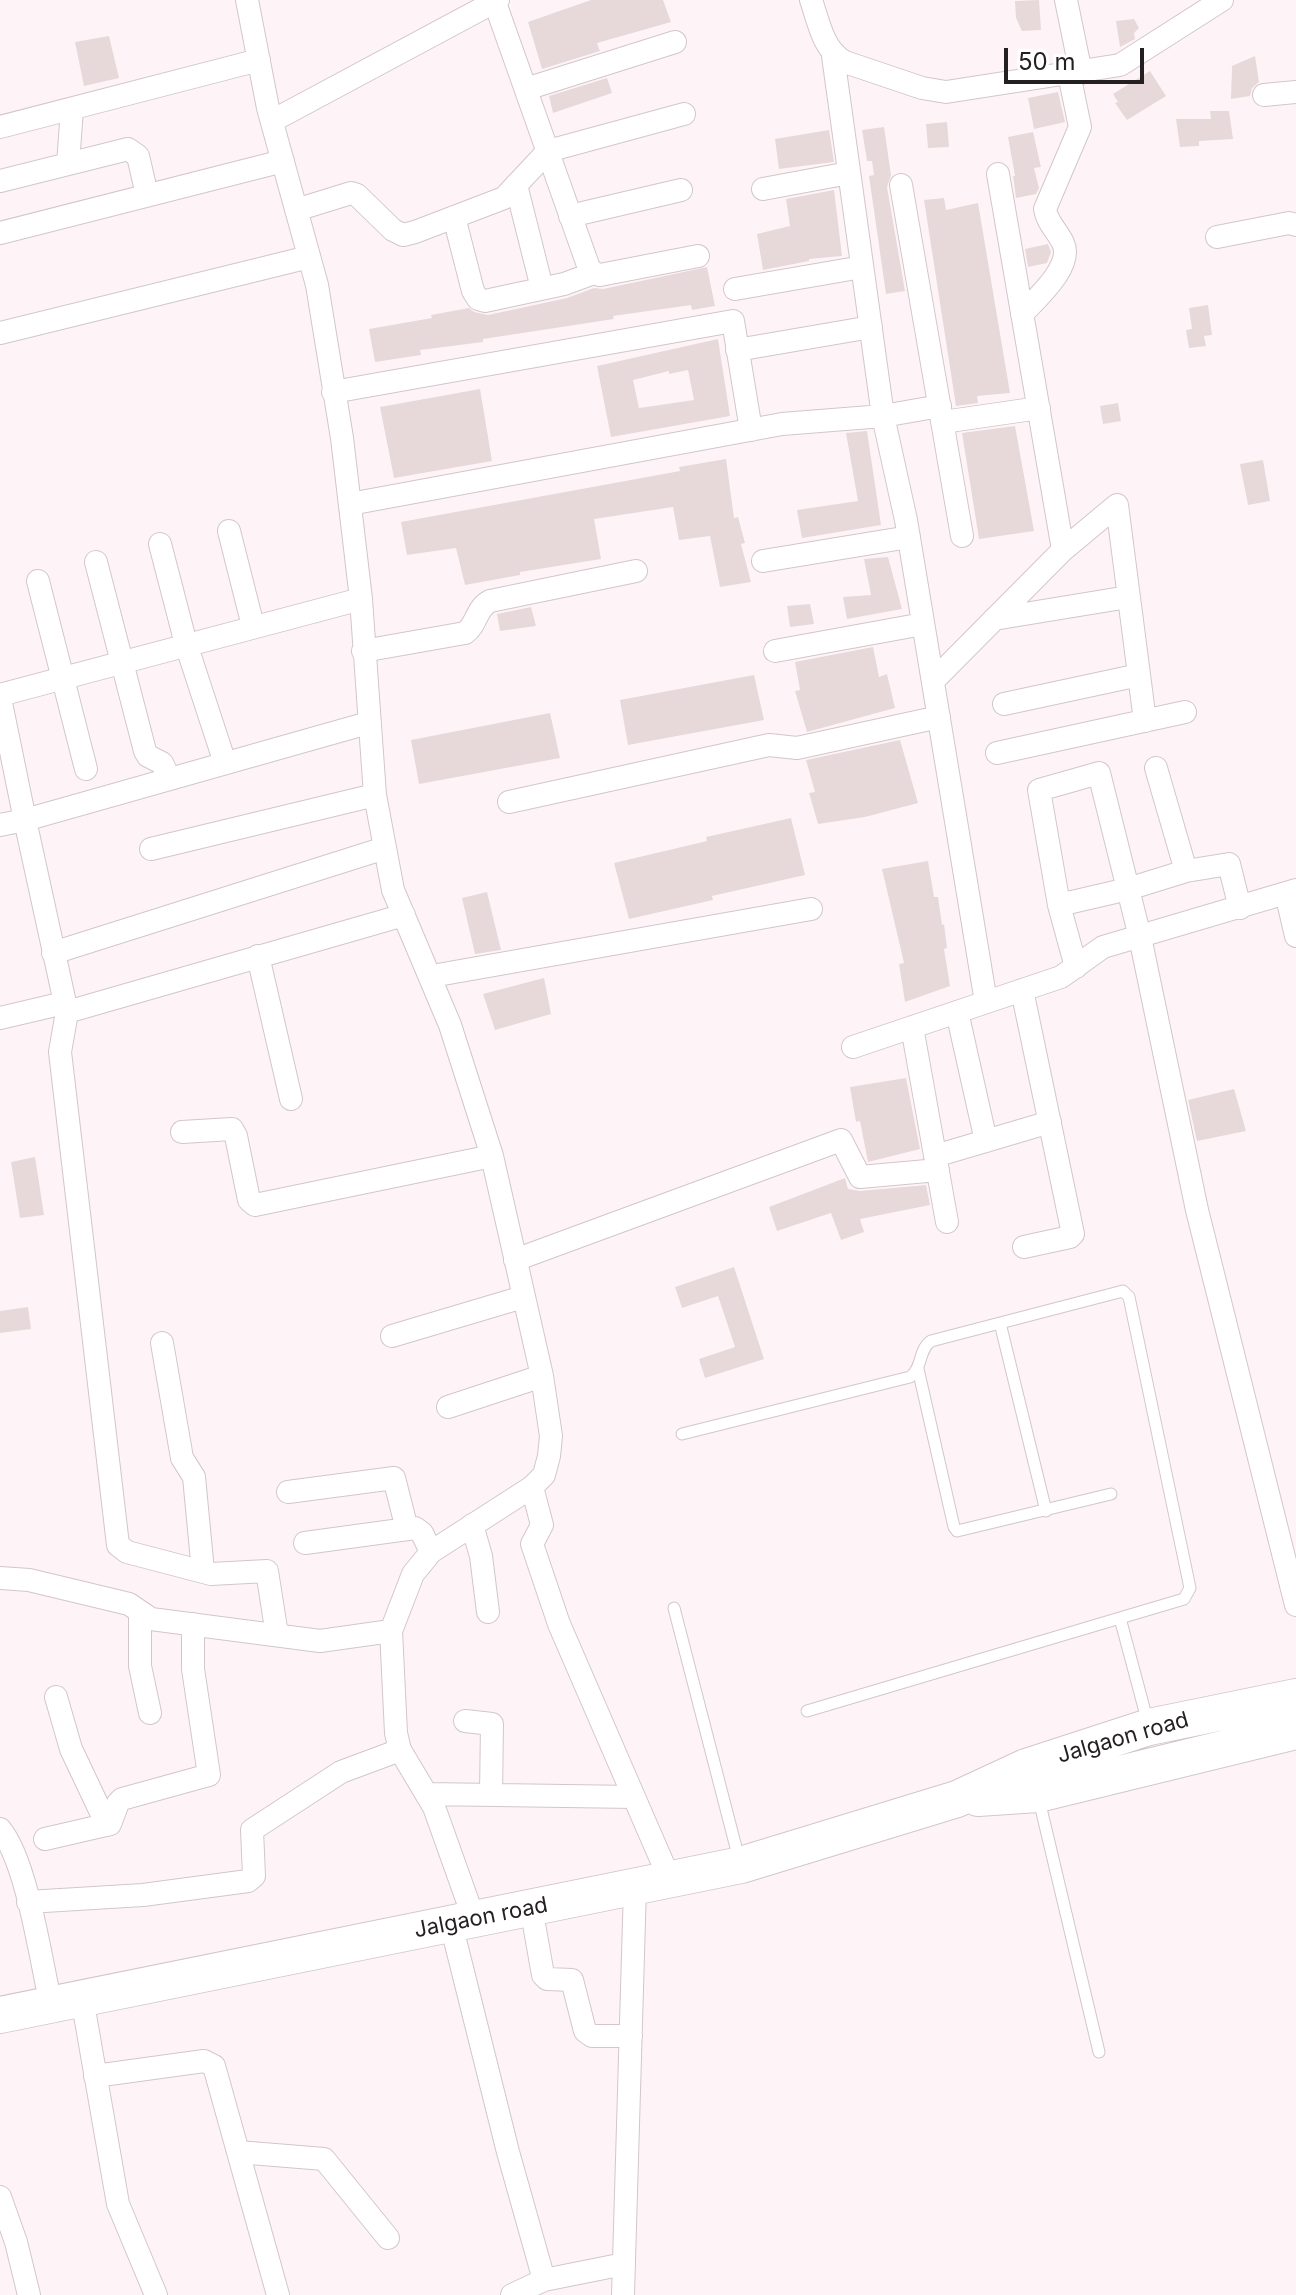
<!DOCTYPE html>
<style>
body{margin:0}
#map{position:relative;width:1296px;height:2295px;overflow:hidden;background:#fef4f8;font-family:Inter,sans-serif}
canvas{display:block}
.scale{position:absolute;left:1004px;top:48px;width:140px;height:36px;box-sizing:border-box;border:4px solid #241f21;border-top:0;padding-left:10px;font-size:24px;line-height:28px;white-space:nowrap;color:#241f21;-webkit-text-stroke:6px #fff;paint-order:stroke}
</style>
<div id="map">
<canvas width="1296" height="2295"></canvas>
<div class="scale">50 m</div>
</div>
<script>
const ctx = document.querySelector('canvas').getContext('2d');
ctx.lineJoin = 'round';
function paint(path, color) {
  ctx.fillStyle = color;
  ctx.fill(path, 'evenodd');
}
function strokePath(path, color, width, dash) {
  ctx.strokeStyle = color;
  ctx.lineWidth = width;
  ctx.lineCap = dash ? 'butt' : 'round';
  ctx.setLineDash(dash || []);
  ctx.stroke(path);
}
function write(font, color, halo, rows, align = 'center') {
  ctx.font = font + ' Inter,sans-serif';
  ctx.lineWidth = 8;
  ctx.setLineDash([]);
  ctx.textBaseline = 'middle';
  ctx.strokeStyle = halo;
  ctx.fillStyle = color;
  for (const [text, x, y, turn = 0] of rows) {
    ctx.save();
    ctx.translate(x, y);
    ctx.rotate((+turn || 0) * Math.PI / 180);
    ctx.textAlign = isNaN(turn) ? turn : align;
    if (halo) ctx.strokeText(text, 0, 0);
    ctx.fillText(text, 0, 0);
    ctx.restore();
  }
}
paint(new Path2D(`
 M591,0H663L671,22L597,43L600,51L542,69L528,22Z
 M1039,0L1041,30L1022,31L1016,18L1015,1Z
 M1134,19L1139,28L1134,33L1135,39L1120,47L1116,21Z
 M109,36L119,78L84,86L75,42Z
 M1255,56L1259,82L1252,88L1250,96L1231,99L1232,66Z
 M1150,71L1166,96L1127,120L1115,103L1118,102L1113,94Z
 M607,78L612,93L553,113L549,96Z
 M1058,92L1065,122L1034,129L1028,98Z
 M1210,111H1229L1233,139L1199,141V146L1180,147L1176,119H1211Z
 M947,122L949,147L928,148L926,124Z
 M884,127L891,175L887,187L905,291L886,294L869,176L874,175L872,161H867L862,130Z
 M829,130L834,162L779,169L775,139Z
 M1033,132L1041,167L1034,168L1039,188L1036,194L1016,198L1013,176H1015L1008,137Z
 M834,190L842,256L809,259V261L763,270L757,234L790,226L786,199Z
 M944,198L946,210L978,203L1010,393L977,396L978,403L956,406L924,200Z
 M1048,244L1051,252L1047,263L1028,267L1025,249Z
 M707,267L715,306L692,310L691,305L613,316L614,319L483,339V342L420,350L421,355L375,362L369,329L432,318L431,315L469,308L474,312L488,315L567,298L594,288L603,289Z
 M1208,305L1212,335L1204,336L1206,346L1189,348L1186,330L1192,329L1189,308Z
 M718,339L730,416L611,437L597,366ZM688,370L694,400L639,408L633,380L669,371V374Z
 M480,389L492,461L394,478L380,407Z
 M1118,403L1121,421L1103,424L1100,406Z
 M1015,426L1034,531L979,539L962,433Z
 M867,431L881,525L802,538L797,510L858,501L846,433Z
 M726,459L734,518L738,517L745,543L741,544L751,582L720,587L710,536L679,540L673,507L594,519L601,559L520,572V575L465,585L456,548L407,555L401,522L680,471L679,467Z
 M1263,460L1270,501L1248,505L1240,464Z
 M888,557L902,609L847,619L843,597L871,595L864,559Z
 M810,604L814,624L790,627L787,606Z
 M531,607L536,626L500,631L497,614Z
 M873,647L879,677L887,674L895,708L807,732L795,691L800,690L795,662Z
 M754,675L764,720L628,745L620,700Z
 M550,713L560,758L419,784L411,740Z
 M900,740L918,803L865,817L818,824L809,793L815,792L806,760Z
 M791,818L805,875L712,896L713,900L629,919L614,863L707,841L706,837Z
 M928,861L934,897H938L942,925L944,924L947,948L944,949L950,986L905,1002L899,964L904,963L882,869Z
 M487,892L501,950L475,954L462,898Z
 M544,978L551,1014L495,1030L483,994Z
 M906,1078L920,1149L868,1162L860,1121L856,1122L850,1087Z
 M1234,1089L1246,1131L1197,1141L1188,1100Z
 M35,1157L44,1215L20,1218L11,1162Z
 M845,1178L848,1189L860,1191L926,1185L930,1205L860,1219L864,1232L841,1240L831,1213L777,1231L769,1207Z
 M734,1267L764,1359L705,1378L699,1359L735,1347L718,1296L682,1308L675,1287Z
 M28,1307L31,1329L0,1333V1311Z`), '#e7d9d9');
const service = new Path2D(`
 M1000,1323L1046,1511
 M918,1369L954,1527L957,1531L1111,1494
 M682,1434L910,1377C923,1368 918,1350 931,1341L1123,1291L1129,1297L1190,1588L1184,1599L1120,1618
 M674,1608L739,1859
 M807,1711L1120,1618L1148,1723
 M1039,1800L1099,2052`);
const minor = new Path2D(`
 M247,0L268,108L317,285L342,438L361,599L375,795L393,890L450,1025L492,1156L542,1376L551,1436L549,1456L544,1475L532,1487L431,1552L413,1574L391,1631L396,1733L400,1750L434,1807L474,1919
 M494,0L589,268L594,273L600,275L698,256
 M811,0C819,23 823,50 845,62L922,88L946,92L1120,65L1222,0
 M1066,0L1081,73
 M833,56L883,416L906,520L986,1002
 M526,89L675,42
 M1264,95L1296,92
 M272,121L498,0
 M0,127L259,60
 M68,164L72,109
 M0,181L128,149L138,156L147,195
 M516,185L542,288
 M901,185L962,536
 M763,189L849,173
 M296,210L351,193L357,195L393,230L403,235L415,232L504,198L548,151L684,114
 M570,216L681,190
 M454,217L473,291L478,299L485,301L564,284L594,273
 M0,233L283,161
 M1217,237L1289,223L1296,225
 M735,289L862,267
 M1022,314C1036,299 1074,266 1063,243C1057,230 1047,223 1045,209L1080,127L1069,74
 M0,333L309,257
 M737,350L871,327
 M333,392L733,321L751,430
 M943,422L1039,408
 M350,504L782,424L883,416L940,406
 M229,531L253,626
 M160,544L186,644L225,763
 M1063,550L1117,505L1145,721
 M763,561L909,537
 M96,562L145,751L148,756L162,763L170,779
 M38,581L86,769
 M994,619L1128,597
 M363,651L465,633C477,625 476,608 490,601L636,571
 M775,651L923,624
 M933,681L1063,550L998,174
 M0,695L361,599
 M0,698L25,820L0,825
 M1004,704L1139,675
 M997,753L1185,712
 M1156,768L1186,871L1229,864L1240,908
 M509,802L769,745L797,748L939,717
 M151,849L375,795
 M1186,871L1128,889L1059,905L1039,790L1099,773L1140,937L1197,1210L1296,1605
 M1286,893L1296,936
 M1059,905L1076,967
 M53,953L385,848
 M258,956L291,1099
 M432,976L811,909
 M1022,990L1073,1234L1070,1237L1024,1247
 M67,1012L404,915
 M957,1012L986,1141
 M0,1018L64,1003
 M912,1027L947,1222
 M853,1047L1061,977L1103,947L1296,890
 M182,1132L232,1129L236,1136L249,1200L255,1205L492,1156
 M935,1156L1050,1122
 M515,1260L841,1140L860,1177L938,1170
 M392,1336L523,1297
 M162,1343L182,1458L194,1477L203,1571
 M448,1407L542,1376
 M532,1487L542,1525L532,1544L559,1624L670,1880
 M288,1492L394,1478L407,1529
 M472,1525L481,1556L488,1612
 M305,1543L415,1528L422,1533L431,1552
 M0,1578L29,1580L129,1604L151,1619L320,1641L391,1631
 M140,1612V1666L150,1713
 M277,1635L267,1571L211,1574L127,1552L118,1545L60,1052L67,1012L25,820L368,723
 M56,1697L71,1749L107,1825
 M465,1721L492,1724L491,1795
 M427,1794L634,1797
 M0,1829C27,1861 41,1961 51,2005
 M45,1839L110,1824L118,1803L122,1799L209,1775L193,1669V1624
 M28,1902L143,1895L248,1881L254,1876L252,1830L341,1772L400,1750
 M531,1907L543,1975L547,1979L572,1980L585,2031L592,2036H631
 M451,1924L508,2152L544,2280
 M82,1998L118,2204L156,2295
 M95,2076L204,2061L214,2066L278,2295
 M238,2152L324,2159L388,2238
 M0,2197L16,2242L29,2295
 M512,2295L544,2280L624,2264
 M623,2295L635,1887`);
const trunk = new Path2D(`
 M978,1798L1038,1794L1296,1731
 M0,2015L741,1865L957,1799L1026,1767L1149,1727L1296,1697`);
strokePath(service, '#d2c6cb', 13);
strokePath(minor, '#d2c6cb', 24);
strokePath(trunk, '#d2c6cb', 38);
strokePath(service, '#fff', 11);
strokePath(minor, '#fff', 22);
strokePath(trunk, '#fff', 36);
write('22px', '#241f21', '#fff', [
 ["Jalgaon road",1123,1738,-16],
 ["Jalgaon road",481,1918,-11]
]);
</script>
